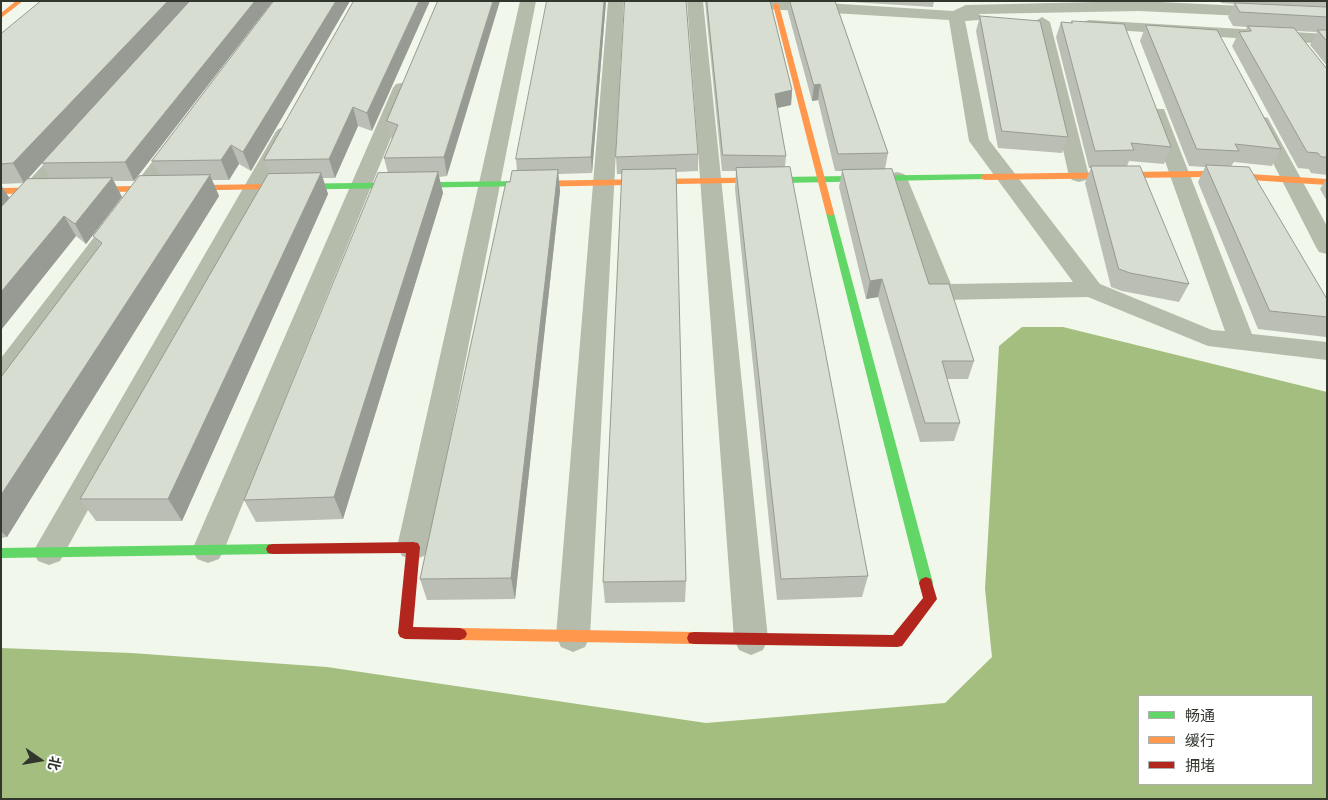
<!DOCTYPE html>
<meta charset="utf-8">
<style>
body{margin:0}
#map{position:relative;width:1328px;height:800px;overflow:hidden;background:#f1f7ea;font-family:"Libre Baskerville","Noto Sans SC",serif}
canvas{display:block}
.frame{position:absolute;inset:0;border:2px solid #32372d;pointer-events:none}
.legend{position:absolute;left:1138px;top:695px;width:175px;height:90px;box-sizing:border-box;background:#fff;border:1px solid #adafab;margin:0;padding:6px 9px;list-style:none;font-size:15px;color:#32372d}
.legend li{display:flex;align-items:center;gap:10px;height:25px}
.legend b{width:25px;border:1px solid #adafab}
.north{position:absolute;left:15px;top:735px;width:50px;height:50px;-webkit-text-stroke:4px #fff;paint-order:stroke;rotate:103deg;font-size:14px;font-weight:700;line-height:20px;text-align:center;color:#32372d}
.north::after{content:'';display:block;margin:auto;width:18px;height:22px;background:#32372d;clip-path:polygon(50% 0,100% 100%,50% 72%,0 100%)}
</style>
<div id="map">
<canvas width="1328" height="800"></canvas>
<div class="frame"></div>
<ul class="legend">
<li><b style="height:6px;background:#63d668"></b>畅通</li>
<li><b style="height:6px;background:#ff974d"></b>缓行</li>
<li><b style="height:6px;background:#b3261e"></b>拥堵</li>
</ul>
<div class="north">北</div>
</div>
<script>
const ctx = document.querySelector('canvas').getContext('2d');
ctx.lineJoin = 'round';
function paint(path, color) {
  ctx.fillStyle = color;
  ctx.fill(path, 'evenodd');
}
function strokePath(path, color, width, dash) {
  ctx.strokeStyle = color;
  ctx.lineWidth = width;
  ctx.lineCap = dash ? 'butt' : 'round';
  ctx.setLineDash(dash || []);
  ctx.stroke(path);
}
paint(new Path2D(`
 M1022,327H1063L1327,392V799H1V648L131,653L327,667L706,723L945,703L992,657L985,589L999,346ZM1139,696H1312V784H1139Z`), '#a4be80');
paint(new Path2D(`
 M520,1H536L429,547L424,556L413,560L402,556L397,547Z
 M608,1H624L590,636L585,647L573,652L561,647L556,636Z
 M687,1H703L768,639L763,650L751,655L739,650L734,639Z
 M709,1H794L953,11L966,5L1139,1L1327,10V20L1139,11L979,14L981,17L979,20L965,21L989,140L1100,284L1212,330L1225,331L1148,113L1150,109H1164L1252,334L1327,342V360L1208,346L1088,297L942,300L933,297L887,178L890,174L897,172L904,174L907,178L951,284L1073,282L969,141L949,20L716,6Z
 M1042,17L1050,22L1089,176L1086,180L1079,182L1072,180L1069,176L1034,22Z
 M1089,20L1327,34V44L1083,28L1081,25L1083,22Z
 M402,83L408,84L411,88L224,550L219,559L208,563L197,559L192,550L393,88L396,84Z
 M1261,116L1268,118L1270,122L1327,226V254L1319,252L1316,247L1252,122L1254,118Z
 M285,127L292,129L295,133L60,561L49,565L38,561L33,552L38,543L275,133L278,129Z
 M179,134L186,136L189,140L186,144L10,384L1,386V358L172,136Z
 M72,139L79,141L82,145L79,149L9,229L1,231V211L65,141Z`), '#b5bcac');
paint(new Path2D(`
 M984,174L988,177L987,179L781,183L777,180L781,177Z
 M525,181L528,182V186L272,190L268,187L272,184Z
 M830,210L834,213L933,583L931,587L926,589L921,587L919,583L826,213Z
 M273,544L278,545L280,549L278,553L273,554L1,558V548Z`), '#63d668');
paint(new Path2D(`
 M16,1H23L1,18V13Z
 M776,3L779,5L834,213L833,215L830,216L826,213L773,5Z
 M1203,171L1327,179V185L1203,177L984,180L980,177L984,174Z
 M781,177L785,180L784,182L525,187L521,184L525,181Z
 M272,184L275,185V189L1,194V188Z
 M460,628L694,632L699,633L701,638L699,643L694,644L460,640L455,638L453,634L455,630Z`), '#ff974d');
paint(new Path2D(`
 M413,542L418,543L420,547L413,627L460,628L465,630L467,634L465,638L460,640L405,639L400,637L398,633L406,553L273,554L268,553L266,549L268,545L273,544Z
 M926,577L931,579L937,599L902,646L897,647L694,644L689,643L687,638L689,633L694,632L893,635L923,598L919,583L921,579Z`), '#b3261e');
paint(new Path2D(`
 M41,1H273L134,181H114L122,197L86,244L76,236L1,330V185L9,198L23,183L1,184V34ZM42,163L50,178L28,179Z
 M274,1H350L251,171L239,164L229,180H212L219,196L7,537L1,538V377L99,248L93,236L159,176L152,161Z
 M354,1L372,131L358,126L335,178H323L328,194L182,521H96L80,499L269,174L264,160Z
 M438,1L447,176L439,177L443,193L343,519L256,522L244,500L388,173L384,158L392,140L387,121Z
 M606,1L592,173L558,174L560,191L515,599L427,600L420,579L510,182L517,171L516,159Z
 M705,1H770L792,90L791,105L777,108L786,156L785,167L868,576L862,597L777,600L735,189L736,171H722Z
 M789,1H934L933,7L835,1L888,153L885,169L929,284L974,361L968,379H947L960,423L954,441L920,442L878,297L866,299L839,187L842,171H835L818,100L812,101L788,12Z
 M1220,1H1327V66L1310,45L1317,32L1296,31L1327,69V175L1311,173L1309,169L1298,168L1232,46L1239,32L1245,31L1247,27L1233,26L1228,17L1234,4L1221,3Z
 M980,16L1068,137L1062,153L998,148L976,31Z
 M1072,21L1171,147L1164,164L1129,161L1127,166L1189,284L1179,302L1122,291L1111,287L1085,183L1091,168H1089L1056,37L1061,22L1071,23Z
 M1146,25L1281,149L1272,166L1234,162L1231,166L1327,299V335L1326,337L1258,329L1198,182L1205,167L1189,166L1140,41Z
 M698,154V171L676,172L686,581L685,602L605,603L603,582L622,174H617L616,157Z
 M1327,178V201L1320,189Z`), '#babeb5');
paint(new Path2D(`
 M168,1H190L24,183L13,163Z
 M255,1H273L134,181L125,162Z
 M336,1H350L251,171L243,152Z
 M419,1H430L372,131L367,113Z
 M493,1H500L447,176L444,157Z
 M604,1H606L592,173L591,157Z
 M820,84L818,100L812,101L814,85Z
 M792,90L791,105L773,109L775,94Z
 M353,107L358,126L335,178L329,159Z
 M231,145L239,164L229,180L221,160Z
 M558,170L560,191L515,599L511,578Z
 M438,172L443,193L343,519L334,497Z
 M321,173L328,194L182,521L168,499Z
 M210,175L219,196L7,537L1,531V495Z
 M112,178L122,197L86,244L75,224Z
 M1,185L10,199L1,209Z
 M64,216L76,236L1,330V292Z
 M882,279L878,297L866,299L870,281Z`), '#979b93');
const building = new Path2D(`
 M41,1H168L13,163L1,164V34Z
 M190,1H255L125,162L42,163Z
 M274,1H336L243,152L231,145L221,160L152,161Z
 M354,1H419L367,113L353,107L329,159L264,160Z
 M438,1H493L444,157L384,158L398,125L387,121Z
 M547,1H604L591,157L516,159Z
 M625,1H686L698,154L616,157Z
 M707,1H770L792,90L775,94L786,156L723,155Z
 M790,1H835L888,153L838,154L820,84L814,85Z
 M1235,3L1327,7V17L1240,12Z
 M980,16L1040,21L1068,137L1002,131Z
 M1072,21L1124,24L1171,147L1131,143L1134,150L1095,151L1061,22L1072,23Z
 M1146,25L1217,30L1281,149L1235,144L1239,151L1197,149Z
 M1248,26L1294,28L1327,69V157H1321L1318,153L1307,152L1239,32L1251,31Z
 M1318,30H1327V41Z
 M1206,165L1249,167L1327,299V317L1270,311Z
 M1091,166H1140L1189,284L1130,273L1119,269Z
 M790,167L868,576L781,579L736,168Z
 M676,169L686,581L603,582L622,170Z
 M892,169L929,284H949L974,361H942L960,423H925L882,279L870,281L842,170Z
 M558,170L511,578L420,579L506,182H510L512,171Z
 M438,172L334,497L244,500L378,173Z
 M321,173L168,499H80L268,174Z
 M210,175L1,495V377L102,243L93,236L139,176Z
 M112,178L75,224L64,216L1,292V207L27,179Z`);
paint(building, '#d8ddd2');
strokePath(building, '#979b93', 1);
</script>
